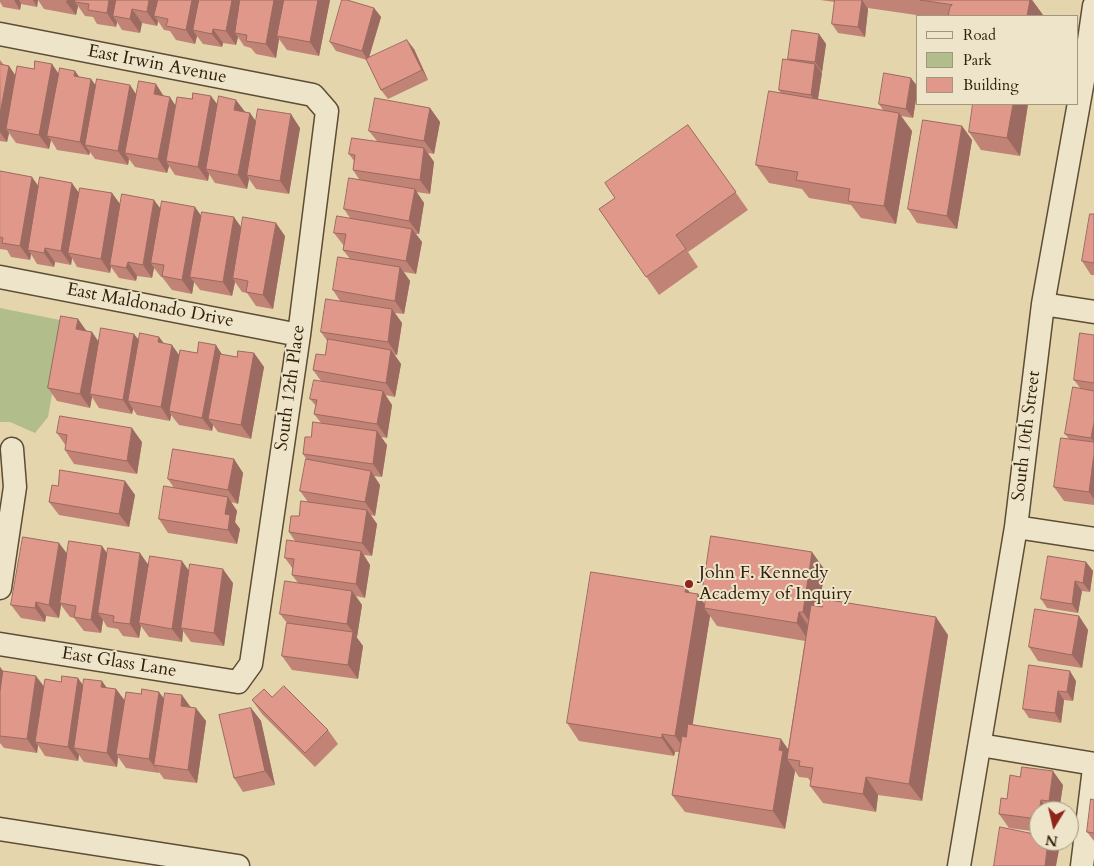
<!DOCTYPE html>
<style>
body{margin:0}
#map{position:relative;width:1094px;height:866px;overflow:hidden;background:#e5d5ad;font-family:Cardo,serif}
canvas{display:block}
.legend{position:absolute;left:916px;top:15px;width:162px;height:90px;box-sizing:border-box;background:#eee4ca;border:1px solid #a2967e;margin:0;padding:6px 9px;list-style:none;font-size:15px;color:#30200c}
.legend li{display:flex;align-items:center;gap:10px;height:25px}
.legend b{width:25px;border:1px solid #a2967e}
.north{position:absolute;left:1029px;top:801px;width:50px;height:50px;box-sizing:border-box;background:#eee4ca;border:1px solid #a2967e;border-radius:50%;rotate:189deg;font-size:14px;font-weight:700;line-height:20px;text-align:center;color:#30200c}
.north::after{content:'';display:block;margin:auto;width:18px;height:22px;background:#8f2418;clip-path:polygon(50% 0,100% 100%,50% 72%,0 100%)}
</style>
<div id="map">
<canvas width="1094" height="866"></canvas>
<ul class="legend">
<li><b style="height:6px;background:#eee4ca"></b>Road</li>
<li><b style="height:14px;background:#b1be8c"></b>Park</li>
<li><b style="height:14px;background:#df9889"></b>Building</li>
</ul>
<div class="north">N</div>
</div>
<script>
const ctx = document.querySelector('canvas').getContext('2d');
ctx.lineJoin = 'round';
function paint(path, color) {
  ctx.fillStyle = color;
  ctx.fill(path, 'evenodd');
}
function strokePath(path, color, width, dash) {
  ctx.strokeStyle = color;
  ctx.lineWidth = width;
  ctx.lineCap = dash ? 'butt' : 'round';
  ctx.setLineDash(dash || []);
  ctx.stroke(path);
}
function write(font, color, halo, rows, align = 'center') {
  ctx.font = font + ' Cardo,serif';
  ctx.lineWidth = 4;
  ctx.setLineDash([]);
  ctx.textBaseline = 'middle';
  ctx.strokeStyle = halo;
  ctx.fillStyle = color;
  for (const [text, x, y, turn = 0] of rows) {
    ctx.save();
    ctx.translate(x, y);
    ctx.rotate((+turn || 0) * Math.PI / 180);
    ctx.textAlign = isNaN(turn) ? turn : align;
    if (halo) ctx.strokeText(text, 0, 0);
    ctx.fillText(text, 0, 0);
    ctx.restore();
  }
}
paint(new Path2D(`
 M0,308L65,321L48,417L35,433L10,422H0Z`), '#b1be8c');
const minor = new Path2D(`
 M0,34L313,95L327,111L299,335L251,664L238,682L0,644
 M0,277L299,335
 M1043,304L1094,312
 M1016,527L1094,539
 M0,588L15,487L12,449
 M980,745L1094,764
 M0,829L238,866
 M959,866L1016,527L1043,304L1084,75L1094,6
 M1082,866L1094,768`);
strokePath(minor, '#5d4d34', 25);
strokePath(minor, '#eee4ca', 22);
paint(new Path2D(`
 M0,0H330L319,56L287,50L279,39L276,58L256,54L251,48L244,46L238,37L236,45L223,43L222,47L203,44L197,36L195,44L176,40L170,31L164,30L158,21L157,26L142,23L140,33L122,30L117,22L116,27L97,24L93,17L85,16L78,6L76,15L44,9L38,0L37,7L21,4L20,10L3,7L0,2Z
 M820,0H1032L1043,15L1042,16H923L868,8V9L865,37L838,33L832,24L835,2Z
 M374,8L381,17L369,58L414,49L428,80L388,99L381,90L367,60L336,51L330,42Z
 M819,34L826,44L822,72L820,71L822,73L818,100L883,110L879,104L918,87L913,118L901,116L912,131L896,224L861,218L851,205L809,198L802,189L769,183L756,165L781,94L779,90L789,60L788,59Z
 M0,60L4,65L9,66L16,76L34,69L52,64L59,74L75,71L79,77L91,79L96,86L130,85L136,94L164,96L176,106L218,105L250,113L256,122L300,128L289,194L256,189L249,179L247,189L215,183L209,174L208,181L175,175L169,166L167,173L135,167L129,159L128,165L95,159L90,152L89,155L57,150L51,140L49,149L16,143L9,133L7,142L0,141Z
 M1028,104L1020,156L981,150L969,132Z
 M430,108L440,122L434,154L428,153L434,162L430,194L416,192L424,203L419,234H416L422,242L416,274L404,272L410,281L404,314L395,313L402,323L397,355H395L401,364L395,397L385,395L392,405L387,438L381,437L387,445L382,477L374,476L380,485L375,516L371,515L377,524L372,556L364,555L370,565L365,598L356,596L362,605L357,637H356L363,646L358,679L292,670L282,656L287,623L280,614L298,583L292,575L293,569L285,558L295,541L289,532L308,502L300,491L307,460L303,454L311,437L321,423L314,414L316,406L310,399L321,381L313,370L325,355L328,342L321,332L340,301L333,290L350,259L343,250L344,246L334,233L350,218L344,209L359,179L353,170L354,161L349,154L377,141L369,131Z
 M688,125L748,210L688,252L698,267L659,295L599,209L615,198Z
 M962,126L972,140L957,229L917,223L908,209Z
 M0,171L39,186L79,192L112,193L120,204L161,209L201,216L242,228L285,236L273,309L256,306L247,293L242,292L235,282L232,296L200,290L194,282L192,294L172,290L162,277H161L154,268L152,278L137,276L136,281L119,278L111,267L110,273L77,267L72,258L71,265L55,262L54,267L37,264L31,254L30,260L11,257L7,250L0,249Z
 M1094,214V275H1091L1082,261Z
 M78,319L86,331L92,332L99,342L134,334L139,340L159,337L164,344L179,356L197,353L222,355L237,357L254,353L264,367L251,439L218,432L213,425L212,431L179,425L171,415L170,421L137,415L133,409L132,414L99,408L92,397L90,408L57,401L48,388Z
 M1094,335V505L1064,501L1054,487L1069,439L1065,434L1080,388L1074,380Z
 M57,433L142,442L137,474L74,464L65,450L66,446Z
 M234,459L243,473L238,504L231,502L237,511L235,522L240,529L237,544L168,533L159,519L174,488L168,479Z
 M125,481L135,495L129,527L59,515L49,502L58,486Z
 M107,553L148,564L189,571L233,583L224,646L191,642L183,631L182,642L149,637L141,626L139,638L123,636L118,629L107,627L103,620L101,633L84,631L74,618L70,617L61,605L59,618L46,616L45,622L21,618L11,605L67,554Z
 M1086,562L1093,571L1090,592L1082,591L1078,613L1047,608L1041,599Z
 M825,570L819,606L948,635L922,801L878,795L876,812L823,803L810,786L811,782L808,778L799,777L795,771L785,829L685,812L672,795L679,752H675L674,756L579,741L567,723L686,587L690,593L698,594L705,605L706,600L702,595ZM710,616L717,626L805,641L788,749L692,724Z
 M1079,616L1088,630L1082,668L1038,661L1029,647Z
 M0,667L3,671L44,687L83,685L116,689L124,700L164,698L191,707L206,721L197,783L164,779L159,772V773L126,768L118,757L117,767L84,762L79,755L78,761L45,756L38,745L37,753L4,748L0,743Z
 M1076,681L1073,701L1064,700L1061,723L1029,718L1023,709Z
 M272,697L328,730L338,744L315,767L262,714L252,700Z
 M251,708L261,721L275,785L243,792L234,778Z
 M1063,785L1059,811H1039V832L1009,828L999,814L1007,799Z
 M1094,800V841L1087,832Z`), '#c08376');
paint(new Path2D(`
 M14,0H19L21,4L20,10Z
 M33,0H38L37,7Z
 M67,0H79L75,2L78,6L76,15L66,2Z
 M109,0H121L113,16L117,22L116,27L107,13Z
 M149,0H161L154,16L158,21L157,26L147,12Z
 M192,0H204L193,30L197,36L195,44L186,30Z
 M232,0H244L235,33L238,37L236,45L226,31Z
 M274,0H286L277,36L279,39L276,58L266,44Z
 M318,0H330L319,56L310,42Z
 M862,0L868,9L865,37L858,27Z
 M1030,0H1032L1043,15L1042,16H1027Z
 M374,8L381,17L368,60L362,51Z
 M132,9L142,23L140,33L130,19Z
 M213,29L223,43L222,47L212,34Z
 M819,34L826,44L822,72L815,62Z
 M407,40L414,49L428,80L422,70Z
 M52,64L61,78L47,136L51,140L49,149L39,135Z
 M815,64L822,73L817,104L811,95Z
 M9,66L18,80L6,129L9,133L7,142L0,132V114Z
 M75,71L85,85L74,76Z
 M911,78L918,87L913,118L906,109Z
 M91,79L101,93L85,145L90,152L89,155L80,142Z
 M156,84L165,98L154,94Z
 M130,85L139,99L125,153L129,159L128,165L118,151Z
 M211,96L221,109L206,169L209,174L208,181L198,167Z
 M170,97L179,111L166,161L169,166L167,173L158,159Z
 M236,100L246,113L234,110Z
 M1013,104H1028L1020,156L1007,138Z
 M430,108L440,122L434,154L424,141Z
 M250,113L260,127L247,175L249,179L247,189L238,175Z
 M899,113L912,131L896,224L884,206Z
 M291,114L300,128L289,194L280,181Z
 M962,126L972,140L957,229L947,216Z
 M424,148L434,162L430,194L420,180Z
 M32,177L42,191L28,250L31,254L30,260L20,246Z
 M72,183L82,197L68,253L72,258L71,265L61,251Z
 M415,189L424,203L419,234L409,221Z
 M112,193L122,207L110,265L111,267L110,273L101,259Z
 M154,200L164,213L151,263L154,268L152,278L143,265Z
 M195,207L205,221L190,277L194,282L192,294L182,280Z
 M234,217L244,231L233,278L235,282L232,296L223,282Z
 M276,223L285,236L273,309L263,295Z
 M412,229L422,242L416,274L406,261Z
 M45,248L55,262L54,267L44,253Z
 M128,262L137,276L136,281L126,268Z
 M400,267L410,281L404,314L395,301Z
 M392,309L402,323L397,355L388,342Z
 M78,319L88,333L76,329Z
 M92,332L101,346L90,394L92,397L90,408L80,394Z
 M134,334L144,348L128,401L133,409L132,414L123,400Z
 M159,337L169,350L158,342Z
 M172,345L182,359L169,411L171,415L170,421L161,407Z
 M216,345L225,359L208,419L213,425L212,431L202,418Z
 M391,350L401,364L395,397L386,383Z
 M254,353L264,367L251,439L241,425Z
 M383,391L392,405L387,438L377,424Z
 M1094,422V442L1091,438Z
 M132,428L142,442L137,474L127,461Z
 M377,431L387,445L382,477L373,464Z
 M1094,454V499L1089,492Z
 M234,459L243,473L238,504L228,490Z
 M371,471L380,485L375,516L365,502Z
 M125,481L135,495L129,527L119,514Z
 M228,497L237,511L235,522L240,529L237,544L228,530L225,514Z
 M367,510L377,524L372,556L362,543Z
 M59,543L69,556L60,603L61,605L59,618L49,605Z
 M102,546L112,560L98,613L103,620L101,633L91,620Z
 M361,551L370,565L365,598L356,584Z
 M812,552L825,570L815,630L803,612Z
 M140,553L150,567L139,623L141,626L139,638L130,624Z
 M182,561L192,575L181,628L183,631L182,642L172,629Z
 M1086,562L1093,571L1090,592L1083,583Z
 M223,569L233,583L224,646L214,633Z
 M1075,581L1082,591L1078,613L1072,604Z
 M686,587L696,602L698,594L708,609L704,608L710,616L688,754L675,736Z
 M352,591L362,605L357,637L347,624Z
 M36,602L46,616L45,622L35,608Z
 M799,612L811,630L809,641L797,623Z
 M1079,616L1088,630L1082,668L1072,655Z
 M936,617L948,635L922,801L909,784Z
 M353,632L363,646L358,679L348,665Z
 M0,667L7,677L0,724Z
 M1070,671L1076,681L1073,701L1067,692Z
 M36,676L46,689L35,742L38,745L37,753L27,739Z
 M78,678L88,692L74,748L79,755L78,761L68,747Z
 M102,681L112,695L101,687Z
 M116,689L126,702L116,754L118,757L117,767L107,753Z
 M1058,691L1064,700L1061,723L1055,713Z
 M159,692L169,705L154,765L159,773L149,759Z
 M182,695L192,709L181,706Z
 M196,708L206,721L197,783L188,770Z
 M251,708L261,721L275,785L265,771Z
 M662,734L675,752L674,756L662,738Z
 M781,739L793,756L787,759L795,771L785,829L773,811Z
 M1053,771L1063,785L1059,811H1056L1049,801Z
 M866,777L878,795L876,812L863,794Z
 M1041,800L1048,811H1039Z
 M1048,841H1052L1059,850L1056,866H1045Z`), '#9c6a60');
const building = new Path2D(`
 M75,0H109L107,13L88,10L89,4L75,2Z
 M116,0H149L147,12L132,9L130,19L113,16Z
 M158,0H192L186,30L166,26L168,19L154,16Z
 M199,0H232L226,31L213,29L212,34L193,30Z
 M240,0H274L266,44L246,41L247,35L235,33Z
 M284,0H318L310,42L277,36Z
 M342,0H347L374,8L362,51L330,42Z
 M835,0H862L858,27L832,24Z
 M920,0H1030L1027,16H948L950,7L952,5Z
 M792,30L819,34L815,62L788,59Z
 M407,40L422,70L381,90L366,59Z
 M783,59L815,64L811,95L779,90Z
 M35,61L52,64L39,135L6,129L17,66L34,69Z
 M0,64L9,66L0,114Z
 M60,68L75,71L74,76L91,79L80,142L47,136Z
 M884,73L911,78L906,109L879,104Z
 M97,79L130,85L118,151L85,145Z
 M139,81L156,84L154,94L170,97L158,159L125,153Z
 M769,91L899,113L884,206L848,201L850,189L796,180L798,172L756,165Z
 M193,93L211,96L198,167L166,161L177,97L192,99Z
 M219,96L236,100L234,110L250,113L238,175L206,169Z
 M375,98L430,108L424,141L369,131Z
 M973,104H1013L1007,138L969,132Z
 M258,109L291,114L280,181L247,175Z
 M923,120L962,126L947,216L908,209Z
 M688,125L736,192L676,235L686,249L646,277L599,209L615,198L605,183Z
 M352,138L424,148L420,180L353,170L355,155L349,154Z
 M0,171L32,177L20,246L2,243L3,238L0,237Z
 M40,177L72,183L61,251L45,248L44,253L28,250Z
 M349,178L415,189L409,221L344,209Z
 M80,188L112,193L101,259L68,253Z
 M122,194L154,200L143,265L128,262L126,268L110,265Z
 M162,201L195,207L182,280L162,276L164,265L151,263Z
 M202,212L234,217L223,282L190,277Z
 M1090,214H1094V263L1082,261Z
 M337,216L412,229L406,261L343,250L346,234L334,233Z
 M243,217L276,223L263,295L246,292L248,281L233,278Z
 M338,257L400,267L395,301L333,290Z
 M326,299L392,309L388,342L321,332Z
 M61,316L78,319L76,329L92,332L80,394L48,388Z
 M101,328L134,334L123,400L90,394Z
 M140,333L159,337L158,342L172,345L161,407L128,401Z
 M1080,333L1094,335V383L1074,380Z
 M328,339L391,350L386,383L313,370L316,354L325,355Z
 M199,342L216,345L202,418L169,411L180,350L197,353Z
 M238,351L254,353L241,425L208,419L220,354L237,357Z
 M314,380L383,391L377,424L314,414L317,400L310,399Z
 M1073,387L1094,391V422L1091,438L1065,434Z
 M60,416L132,428L127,461L65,450L67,435L57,433Z
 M313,422L377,431L373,464L303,454L305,437H311Z
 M1061,438L1094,442V454L1089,492L1054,487Z
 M173,449L234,459L228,490L168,479Z
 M306,459L371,471L365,502L300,491Z
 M60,470L125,481L119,514L49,502L52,485L58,486Z
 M164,486L228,497L225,514L230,515L228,530L159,519Z
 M301,501L367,510L362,543L289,532L291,516H299Z
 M711,536L812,552L803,612H799L797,623L704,608L706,596L702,595Z
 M23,537L59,543L49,605L36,602L35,608L11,605Z
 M287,540L361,551L356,584L292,575L294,559L285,558Z
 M69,541L102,546L91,620L74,617L76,606L60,603Z
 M108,548L140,553L130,624L113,622L114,616L98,613Z
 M150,556L182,561L172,629L139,623Z
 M1048,556L1086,562L1083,583L1075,581L1072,604L1041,599Z
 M190,564L223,569L214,633L181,628Z
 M591,572L686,587L685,592L698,594L675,736L662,734V738L567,723Z
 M285,581L352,591L347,624L280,614Z
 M823,599L936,617L909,784L866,777L863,794L810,786L813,768L799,766L800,761L787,759L811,605L822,607Z
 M1035,609L1079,616L1072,655L1029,647Z
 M287,623L353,632L348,665L282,656Z
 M1029,665L1070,671L1067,692L1058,691L1055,713L1023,709Z
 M3,671L36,676L27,739L0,736V692Z
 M62,676L78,678L68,747L35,742L45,679L61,682Z
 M84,679L102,681L101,687L116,689L107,753L74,748Z
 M284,686L328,730L305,753L252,700L264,689L272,697Z
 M142,689L159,692L149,759L116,754L126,692L141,694Z
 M165,693L182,695L181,706L196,708L188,770L154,765Z
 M251,708L265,771L234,778L219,715Z
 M688,724L781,739L779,750L783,751L773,811L672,795L682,736L686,737Z
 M1022,767L1053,771L1049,801L1041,800L1038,819L999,814L1001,798L1007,799L1010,775L1020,777Z
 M1091,799L1094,800V833L1087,832Z
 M1000,827L1039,835V841H1048L1045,866H994Z`);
paint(building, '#df9889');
strokePath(building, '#9c6a60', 1);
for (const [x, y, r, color] of [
 [689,584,5,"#8f2418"]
]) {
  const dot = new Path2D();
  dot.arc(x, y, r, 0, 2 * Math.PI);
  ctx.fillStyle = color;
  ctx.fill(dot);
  strokePath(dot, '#eee4ca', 2);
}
write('18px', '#30200c', '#eee4ca', [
 ["East Irwin Avenue",157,65,11],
 ["East Maldonado Drive",150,306,11],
 ["South 12th Place",291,388,-82],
 ["South 10th Street",1027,436,-83],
 ["East Glass Lane",119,663,9]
]);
write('18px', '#30200c', '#eee4ca', [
 ["John F. Kennedy",699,574],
 ["Academy of Inquiry",699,595]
], 'left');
</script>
